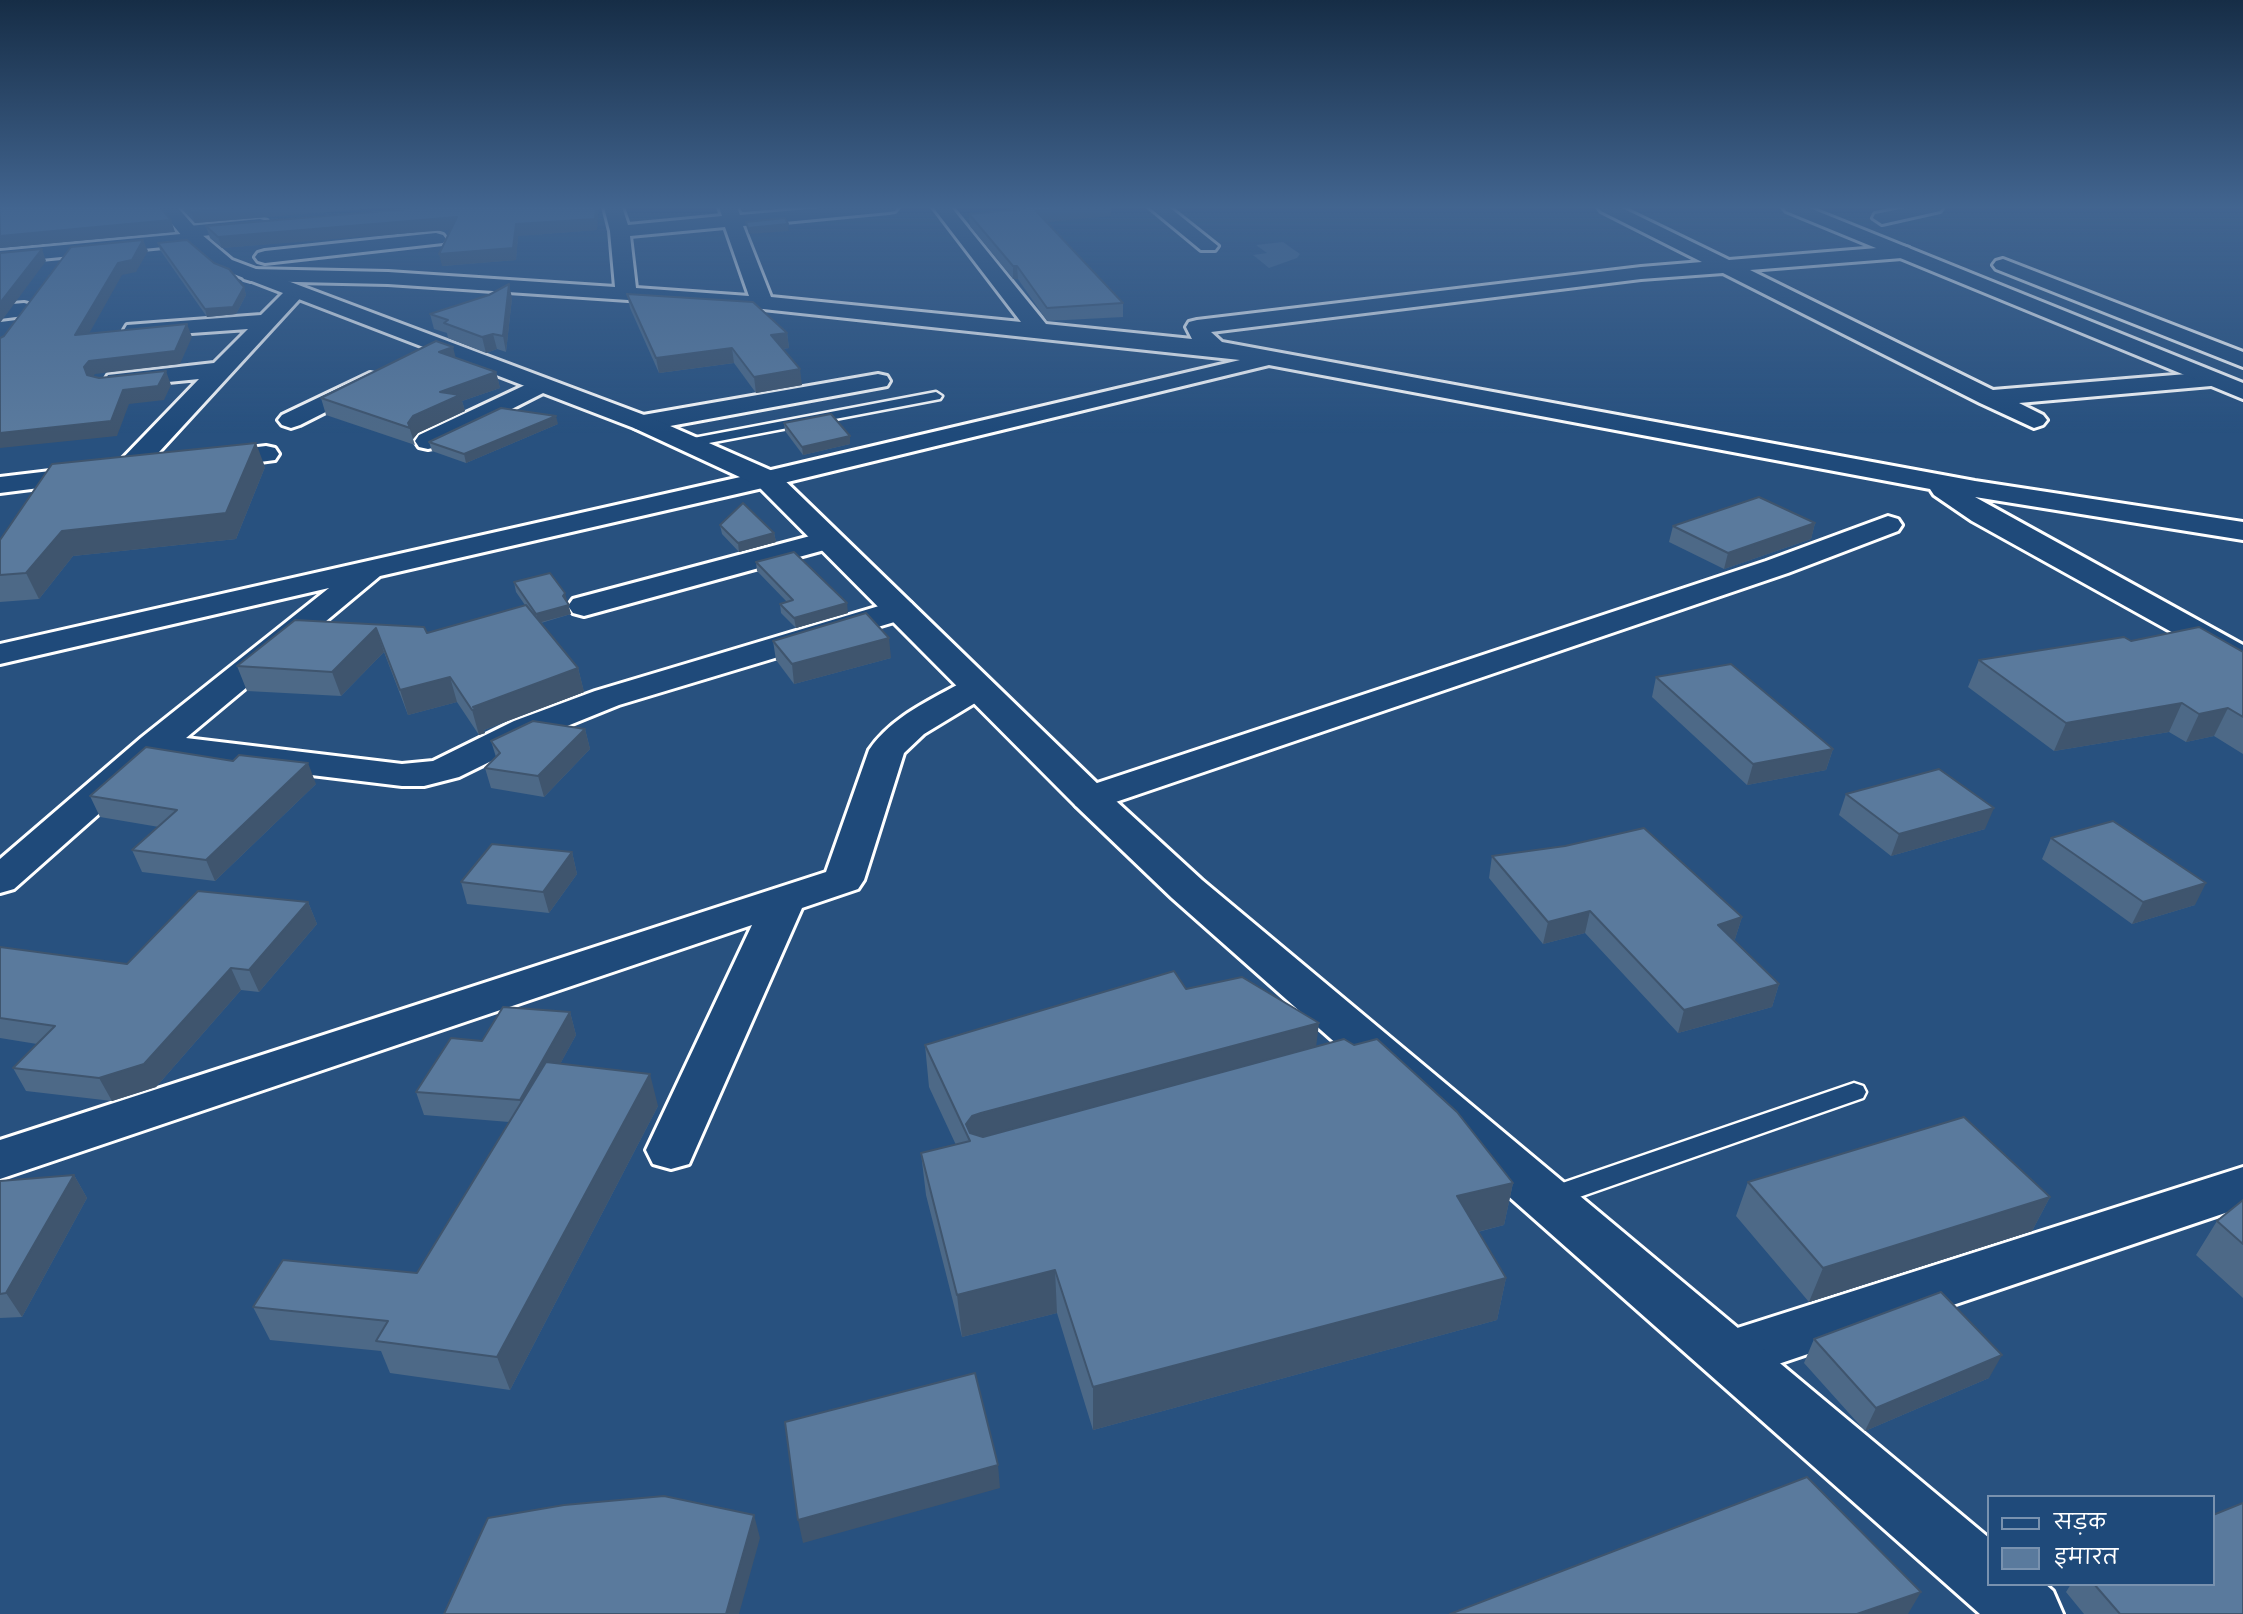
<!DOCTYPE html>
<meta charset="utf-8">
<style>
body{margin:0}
#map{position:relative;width:2243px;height:1614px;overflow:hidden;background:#28517f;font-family:Caveat,"Playpen Sans Deva",sans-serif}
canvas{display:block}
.legend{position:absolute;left:1987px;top:1495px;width:228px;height:91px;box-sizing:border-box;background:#1f4a7a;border:2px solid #7992af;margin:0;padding:9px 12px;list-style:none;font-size:21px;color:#fff}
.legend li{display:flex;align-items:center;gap:14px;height:35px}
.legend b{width:35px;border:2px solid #7992af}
</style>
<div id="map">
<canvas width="2243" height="1614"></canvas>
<ul class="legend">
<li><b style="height:9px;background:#1f4a7a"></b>सड़क</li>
<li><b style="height:19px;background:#5a7a9d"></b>इमारत</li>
</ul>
</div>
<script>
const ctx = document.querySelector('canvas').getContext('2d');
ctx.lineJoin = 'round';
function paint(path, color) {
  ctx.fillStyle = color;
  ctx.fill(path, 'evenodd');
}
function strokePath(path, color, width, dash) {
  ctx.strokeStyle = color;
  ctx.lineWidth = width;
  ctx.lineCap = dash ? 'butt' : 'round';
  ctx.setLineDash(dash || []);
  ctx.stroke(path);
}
paint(new Path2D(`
 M1283,242L1300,254L1297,258L1269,268L1253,255L1267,253L1256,245Z`), '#446890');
const lane = new Path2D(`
 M936,392L942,396L940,399L688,447L681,443L688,439Z
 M1854,1083L1863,1086L1866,1092L1863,1098L1548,1208L1539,1205L1535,1198L1539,1191Z`);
const street = new Path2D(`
 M604,207H622L628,225L722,216L719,207H737L740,215L832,207H898L895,211L889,212L743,226L771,297L1021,322L933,207H951L1046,324L1192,339L1186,327L1189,322L1197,320L1641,267L1702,262L1601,211L1598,207H1620L1729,260L1902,246L1909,248L1912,252L1909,256L1902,258L1750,270L1993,390L2211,372L2219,374L2223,379L2219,384L2211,386L2019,403L2043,415L2047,420L2043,425L2034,428L1980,403L1723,273L1641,279L1211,332L1222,342L1975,481L2243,522V540L1975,497L2243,645V668L2231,665L1972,521L1934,495L1930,489L1269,365L767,487L380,576L186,738L402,764L433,761L514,721L595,691L889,603L900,600L911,603L916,610L911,617L619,705L540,737L459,777L424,786H402L163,757L14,889L0,893V859L142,737L329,588L0,664V644L767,471L1240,360L763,309L388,284L251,281L244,279L241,275L244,271L251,269L388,272L615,287L610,231ZM725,227L749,296L636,288L630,236Z
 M1149,207H1169L1218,246L1215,250H1201Z
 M1910,207H1943L1940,211L1882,224L1873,218L1875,214Z
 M260,219L267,221L269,225L267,229L202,236L201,242L194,244L0,263V251L181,234L182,228L189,226Z
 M436,233L443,235L446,239L443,243L265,263L258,261L255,257L258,253L265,251Z
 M295,286L302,288L306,292L137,476L127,478L117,476L113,470L117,464L199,379L117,387L108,385L105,380L108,375L214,363L248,329L135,337L127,335L124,330L127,325L261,315L288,288Z
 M24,303L32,305L35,310L32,315L0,319V305Z
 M370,373L379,375L382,380L379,385L300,425L291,428L282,425L278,420L282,415Z
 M878,374L887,376L890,381L887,386L643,431L634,428L630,423L634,418L643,415Z
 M540,378L549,380L552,385L549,390L437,447L428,449L419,447L415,441L419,435Z
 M266,446L275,448L279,454L275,460L207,469L198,467L194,461L198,455L207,453Z
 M92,466L102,468L106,474L102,480L0,493V477Z
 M1888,516L1898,519L1902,525L1898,531L1788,573L1104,806L1090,809L1076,806L1071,798L1076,790L1766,561Z
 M829,531L839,534L844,540L839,546L584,616L573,613L568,606L573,599Z
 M978,677L990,680L995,687L990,694L924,734L904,753L864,880L858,889L802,908L689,1164L671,1169L653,1164L646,1150L752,925L0,1179V1140L826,872L869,750C892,716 931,700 966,680Z
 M2243,1167V1207L1731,1380L1711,1373L1702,1355L1711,1337L1731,1330Z`);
const secondary = new Path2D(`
 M158,207H177L201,234L232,260L652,418L777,473L1104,790L1202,880L1989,1538V1584H2045L2053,1591L2063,1614H1980L1172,898L1076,806L757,485L634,428L218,268L187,242Z
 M1783,207H1807L2243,383V399L1786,211Z
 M2003,259L2243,352V367L1996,269L1993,265L1996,261Z`);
strokePath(lane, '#fff', 5);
strokePath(street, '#fff', 6);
strokePath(secondary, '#fff', 6);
paint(lane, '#1f4a7a');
paint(street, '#1f4a7a');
paint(secondary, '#1f4a7a');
paint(new Path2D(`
 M180,207H387L195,223Z
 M1013,207H1111V216L1046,222L1123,303V317L1047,321L1018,279H1013L970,226L969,214L1015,210Z
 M206,226L597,230L518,236L516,260L442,266L451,229L222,248L210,238Z
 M158,243L244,287L246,295L236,314L207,317L160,250Z
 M627,294L787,333L789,348L782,349L802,385L756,393L734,363L659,373L630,308Z
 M512,298L506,352L497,349L486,353L448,338L447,333L434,329L430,314Z
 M456,358L496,372L500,388L462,401L465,411L418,433L413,439L415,445L326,415L321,398Z
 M784,423L850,436V444L803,455L785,431Z
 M558,424L466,463L432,451L429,442Z
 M265,467L236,539L73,556L39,599L0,602V540Z
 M1815,523L1811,539L1724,569L1669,542L1673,526Z
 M720,525L774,533L776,542L739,552L722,534Z
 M756,562L848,613L796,628L781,613L780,604L787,602L757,571Z
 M514,582L567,602L571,614L541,623L578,668L584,692L484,730L485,733L479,735L457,702L408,715L384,652L341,696L247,691L237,666L295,620L427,633L525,605L516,592Z
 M773,641L891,658L794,684L776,660Z
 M2131,641L2243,652V754L2214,736L2186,742L2169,732L2054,751L1968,687L1979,660Z
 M1656,677L1833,749L1826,770L1747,785L1652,697Z
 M585,729L590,749L544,797L491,788L485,768L496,757L491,741Z
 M316,784L215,881L142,872L132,850L159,827L100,817L90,796Z
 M1846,794L1985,829L1891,856L1839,815Z
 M2051,838L2195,905L2132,924L2042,859Z
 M572,852L577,874L549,913L467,904L461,882Z
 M1492,856L1742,917L1735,939L1734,940L1779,984L1772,1007L1678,1033L1585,933L1543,944L1489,878Z
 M308,902L317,924L259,992L241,990L156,1087L112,1101L26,1091L13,1068L37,1044L0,1038V947L127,964Z
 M1186,989L1316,1046L1513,1183L1504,1225L1478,1232L1506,1278L1497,1320L1093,1430L1057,1313L962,1337L926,1195L921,1153L956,1145L929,1087L925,1045Z
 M570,1012L576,1035L560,1064L658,1106L510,1390L390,1373L381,1351L270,1340L253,1307L417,1273L509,1122L424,1115L416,1092L482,1041Z
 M74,1175L87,1198L22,1317L0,1318V1181Z
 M1748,1182L2050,1197L2032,1231L1809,1302L1736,1216Z
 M2243,1200V1298L2196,1255L2217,1221Z
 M1814,1339L1989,1378L1865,1431L1804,1363Z
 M2071,1584H2213L2243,1614H2084L2066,1592Z`), '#4d6987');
paint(new Path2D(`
 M251,207H387L195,223L191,212Z
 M596,207H599L597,230L518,236L516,260L442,266L439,254L516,224Z
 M741,207H778V209L742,212Z
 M1085,207H1111V216L1036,223V211Z
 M457,217L460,229L222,248L218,237Z
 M171,220L175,232L0,248V236Z
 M788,224L789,231L749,234L748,228Z
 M143,240L148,251L136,272L122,275L81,348L75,335L118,263Z
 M42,249L46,261L0,323V303Z
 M1013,266H1017L1018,279H1013Z
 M509,284L512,298L506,352L503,336Z
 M244,287L246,295L236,314L207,317L205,309Z
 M187,324L192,337L180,364L95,374L90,381L84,367L89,361Z
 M787,333L789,348L773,350L771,335Z
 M493,334L497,349L486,353L482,337Z
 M453,347L457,363L439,352Z
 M732,348L734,363L659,373L656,358Z
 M800,369L802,385L756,393L754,377Z
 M166,371L171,385L164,400L129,404L117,436L0,448V433L123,390Z
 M496,372L500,388L462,401L465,411L418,433L413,439L408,423L413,416L440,392Z
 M556,416L558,424L466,463L464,454Z
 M850,436V444L803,455L802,447Z
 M256,443L265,467L236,539L73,556L39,599L26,573L62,531Z
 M1815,523L1811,539L1724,569L1728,553Z
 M774,533L776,542L739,552L738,543Z
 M565,593L571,614L538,623L536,614L563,596Z
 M847,603L848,613L796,628L794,618Z
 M376,628L384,652L341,696L332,672Z
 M889,638L891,658L794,684L792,664Z
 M578,668L584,692L484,730L485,733L479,735L472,710L473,707Z
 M450,677L457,702L408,715L400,690Z
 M2182,703L2169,732L2054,751L2066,723Z
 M2228,708L2214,736L2186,742L2199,714Z
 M585,729L590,749L544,797L538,776Z
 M1833,749L1826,770L1747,785L1753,764Z
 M308,763L316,784L215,881L206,860Z
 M1994,808L1985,829L1891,856L1899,834Z
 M572,852L577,874L549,913L543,892Z
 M2206,883L2195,905L2132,924L2143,902Z
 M308,902L317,924L259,992L249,970Z
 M1590,911L1585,933L1543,944L1548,922Z
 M1742,917L1735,939L1712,947L1718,925Z
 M231,968L241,990L156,1087L112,1101L99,1078Z
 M1779,984L1772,1007L1678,1033L1684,1010Z
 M570,1012L576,1035L528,1123L520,1100Z
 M1319,1023L1314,1065L970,1141L966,1124L972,1116Z
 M650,1074L658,1106L510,1390L497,1357Z
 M74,1175L87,1198L22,1317L6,1293Z
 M1513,1183L1504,1225L1449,1239L1457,1196Z
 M2050,1197L2032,1231L1809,1302L1823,1268Z
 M1055,1270L1057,1313L962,1337L957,1295Z
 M1506,1278L1497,1320L1093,1430V1387Z
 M2002,1355L1989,1378L1865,1431L1876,1408Z
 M998,1465L1000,1488L803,1543L798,1520Z
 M754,1515L760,1538L739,1614H726Z
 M1921,1592L1908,1614H1857Z`), '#3f556e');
const building = new Path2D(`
 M0,207H160L171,220L0,236Z
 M186,207H251L191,212Z
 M433,207H596L595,219L516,224L513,248L439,254L457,217L218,237L206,226Z
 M1023,207H1085L1036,211L1123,303L1047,308L1017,266H1013L969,214L1025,209Z
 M785,218L788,224L748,228L746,222Z
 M143,240L132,260L118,263L75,335L187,324L175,351L89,361L84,367L87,375L99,378L166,371L158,386L123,390L111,421L0,433V338L4,336L71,247Z
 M187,240L214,263L229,269L244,287L233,307L205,309L158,243Z
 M42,249L0,303V253Z
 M509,284L503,336L493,334L482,337L444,323L448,320L430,314L489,295Z
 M627,294L753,302L787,333L771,335L800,369L754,377L732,348L656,358Z
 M436,341L453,347L439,352L496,372L440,392L460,395L413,416L408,423L410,428L321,398Z
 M501,408L556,416L464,454L429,442Z
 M831,414L850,436L802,447L784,423Z
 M256,443L226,513L62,531L26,573L0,575V540L52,464Z
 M1759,497L1815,523L1728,553L1673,526Z
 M743,503L774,533L738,543L720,525Z
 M794,552L847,603L794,618L780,604L793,600L756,562Z
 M550,573L565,593L563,596L569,605L536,614L514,582Z
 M526,605L578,668L473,707L478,708L472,710L450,677L400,690L376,628L332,672L237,666L295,620L424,627L427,633Z
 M866,613L889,638L792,664L773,641Z
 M2199,627L2243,652V717L2228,708L2199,714L2182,703L2066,723L1979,660L2124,637L2131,641Z
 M1731,664L1833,749L1753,764L1656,677Z
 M533,721L585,729L538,776L485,768L500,753L491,741Z
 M146,747L233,761L239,755L308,763L206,860L132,850L177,810L90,796Z
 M1939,769L1994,808L1899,834L1846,794Z
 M2113,821L2206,883L2143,902L2051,838Z
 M1644,828L1742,917L1718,925L1779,984L1684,1010L1590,911L1548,922L1492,856L1565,846Z
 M492,844L572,852L543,892L461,882Z
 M198,891L308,902L249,970L231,968L144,1064L99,1078L13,1068L55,1026L0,1018V947L127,964Z
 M1174,971L1186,989L1242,977L1319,1023L981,1113L972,1116L966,1124L970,1133L983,1137L1344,1039L1354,1045L1377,1039L1457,1112L1513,1183L1457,1196L1506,1278L1093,1387L1055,1270L957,1295L921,1153L970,1141L925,1045Z
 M503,1007L570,1012L520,1100L416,1092L451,1038L482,1041Z
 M546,1062L650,1074L497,1357L376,1341L388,1321L253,1307L283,1260L417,1273Z
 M1964,1117L2050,1197L1823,1268L1748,1182Z
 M74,1175L6,1293L0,1294V1181Z
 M2243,1200V1244L2217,1221Z
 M1941,1292L2002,1355L1876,1408L1814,1339Z
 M975,1373L998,1465L798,1520L785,1422Z
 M1807,1477L1921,1592L1857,1614H1450Z
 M664,1496L754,1515L726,1614H444L488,1518L564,1505Z
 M2243,1503V1614H2120L2094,1584H2213V1515Z`);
paint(building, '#5a7a9d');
strokePath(building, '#3f556e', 2);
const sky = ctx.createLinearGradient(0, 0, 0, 433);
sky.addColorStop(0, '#162d46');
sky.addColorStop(0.48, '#426590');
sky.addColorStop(1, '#42659000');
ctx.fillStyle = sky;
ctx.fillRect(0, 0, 2243, 433);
</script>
